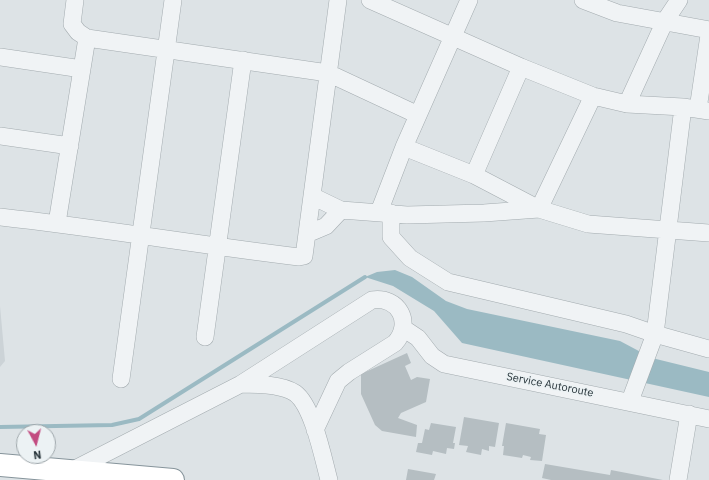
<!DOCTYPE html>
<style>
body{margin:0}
#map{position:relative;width:709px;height:480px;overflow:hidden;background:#dde3e6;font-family:"IBM Plex Sans",sans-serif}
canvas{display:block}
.north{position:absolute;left:16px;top:424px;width:40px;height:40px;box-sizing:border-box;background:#ecf2f4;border:1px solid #9ea6aa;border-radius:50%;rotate:173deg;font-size:11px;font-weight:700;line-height:16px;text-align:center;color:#28353b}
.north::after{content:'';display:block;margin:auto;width:14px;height:18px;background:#c24b80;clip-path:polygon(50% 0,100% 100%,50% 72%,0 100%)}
</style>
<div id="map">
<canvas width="709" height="480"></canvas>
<div class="north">N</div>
</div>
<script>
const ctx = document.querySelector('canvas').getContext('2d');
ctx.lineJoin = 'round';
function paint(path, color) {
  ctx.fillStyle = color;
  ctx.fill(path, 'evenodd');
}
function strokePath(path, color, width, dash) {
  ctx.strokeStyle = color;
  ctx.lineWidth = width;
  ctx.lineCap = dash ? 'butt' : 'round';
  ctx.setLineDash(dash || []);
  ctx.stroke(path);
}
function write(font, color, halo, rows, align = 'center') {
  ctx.font = font + ' "IBM Plex Sans",sans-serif';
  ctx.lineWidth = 3;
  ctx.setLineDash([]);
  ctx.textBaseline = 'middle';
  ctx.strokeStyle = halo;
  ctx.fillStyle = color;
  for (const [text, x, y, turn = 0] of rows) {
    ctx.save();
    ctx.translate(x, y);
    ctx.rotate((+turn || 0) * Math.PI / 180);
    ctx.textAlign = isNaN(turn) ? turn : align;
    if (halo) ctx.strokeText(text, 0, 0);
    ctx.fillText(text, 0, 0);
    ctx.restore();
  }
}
paint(new Path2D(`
 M0,306L5,361L0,367Z`), '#ccd3d7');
paint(new Path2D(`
 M395,270L412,277L446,301L467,309L620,341L652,358L709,372V397L462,343L434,311L393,286L365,277L377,272Z`), '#9bbac3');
strokePath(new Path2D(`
 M0,427L112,425L139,419L365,277`), '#9bbac3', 4);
paint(new Path2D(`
 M407,353L411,363L405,366L411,380L417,377L430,379L426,402L401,413L398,418L417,425L416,437L382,431L375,425L361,394V374Z
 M464,417L499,423L495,447L489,446V451L482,449L481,455L466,452L468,446L459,445Z
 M431,423L456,427L453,443H455L454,449L447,448L446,454L433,451L432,455L416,452L418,443H422L425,429L429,430Z
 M506,423L540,429L539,434L546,435L542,461L530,460L531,457L523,455L522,458L503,455L504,446H502Z
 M545,464L610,475L611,470L663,480H551L542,478Z
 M408,469L436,474L434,480H406Z`), '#b5bec2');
const minor = new Path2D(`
 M75,0L72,24L78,32L87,38L328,73L418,115
 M370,0L521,67L593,96L627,104L683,107L709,111
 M583,0L617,13L709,30
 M0,57L82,69
 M521,67L474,175L539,209L593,96
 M627,104L665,21L679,0
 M698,109L709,35
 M0,136L70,146
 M404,147L474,175
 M312,196L341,210
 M379,212L404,147L469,0
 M391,213V237L410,258L448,282L626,324L655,334L709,349
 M0,217C100,228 199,245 299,257L304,256L338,0
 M57,223L87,38
 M307,234L326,226L341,210L407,215L484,213L539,209L588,224L709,233
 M403,328L418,338L432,356L444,364L709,419
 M205,337L243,60
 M121,379L173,0
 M241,384L372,300C399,296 413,323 395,343L349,372L338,381L315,430
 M630,401L655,334L683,107
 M73,470L241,384C256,384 282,384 295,393C313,406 323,458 329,480
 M678,480L689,414`);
const highway = new Path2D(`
 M0,465L173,480`);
strokePath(minor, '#a3abaf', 18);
strokePath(highway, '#86949b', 24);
strokePath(minor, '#f0f3f5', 17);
strokePath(highway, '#fff', 22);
write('11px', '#28353b', '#ecf2f4', [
 ["Service Autoroute",550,385,11]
]);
</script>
